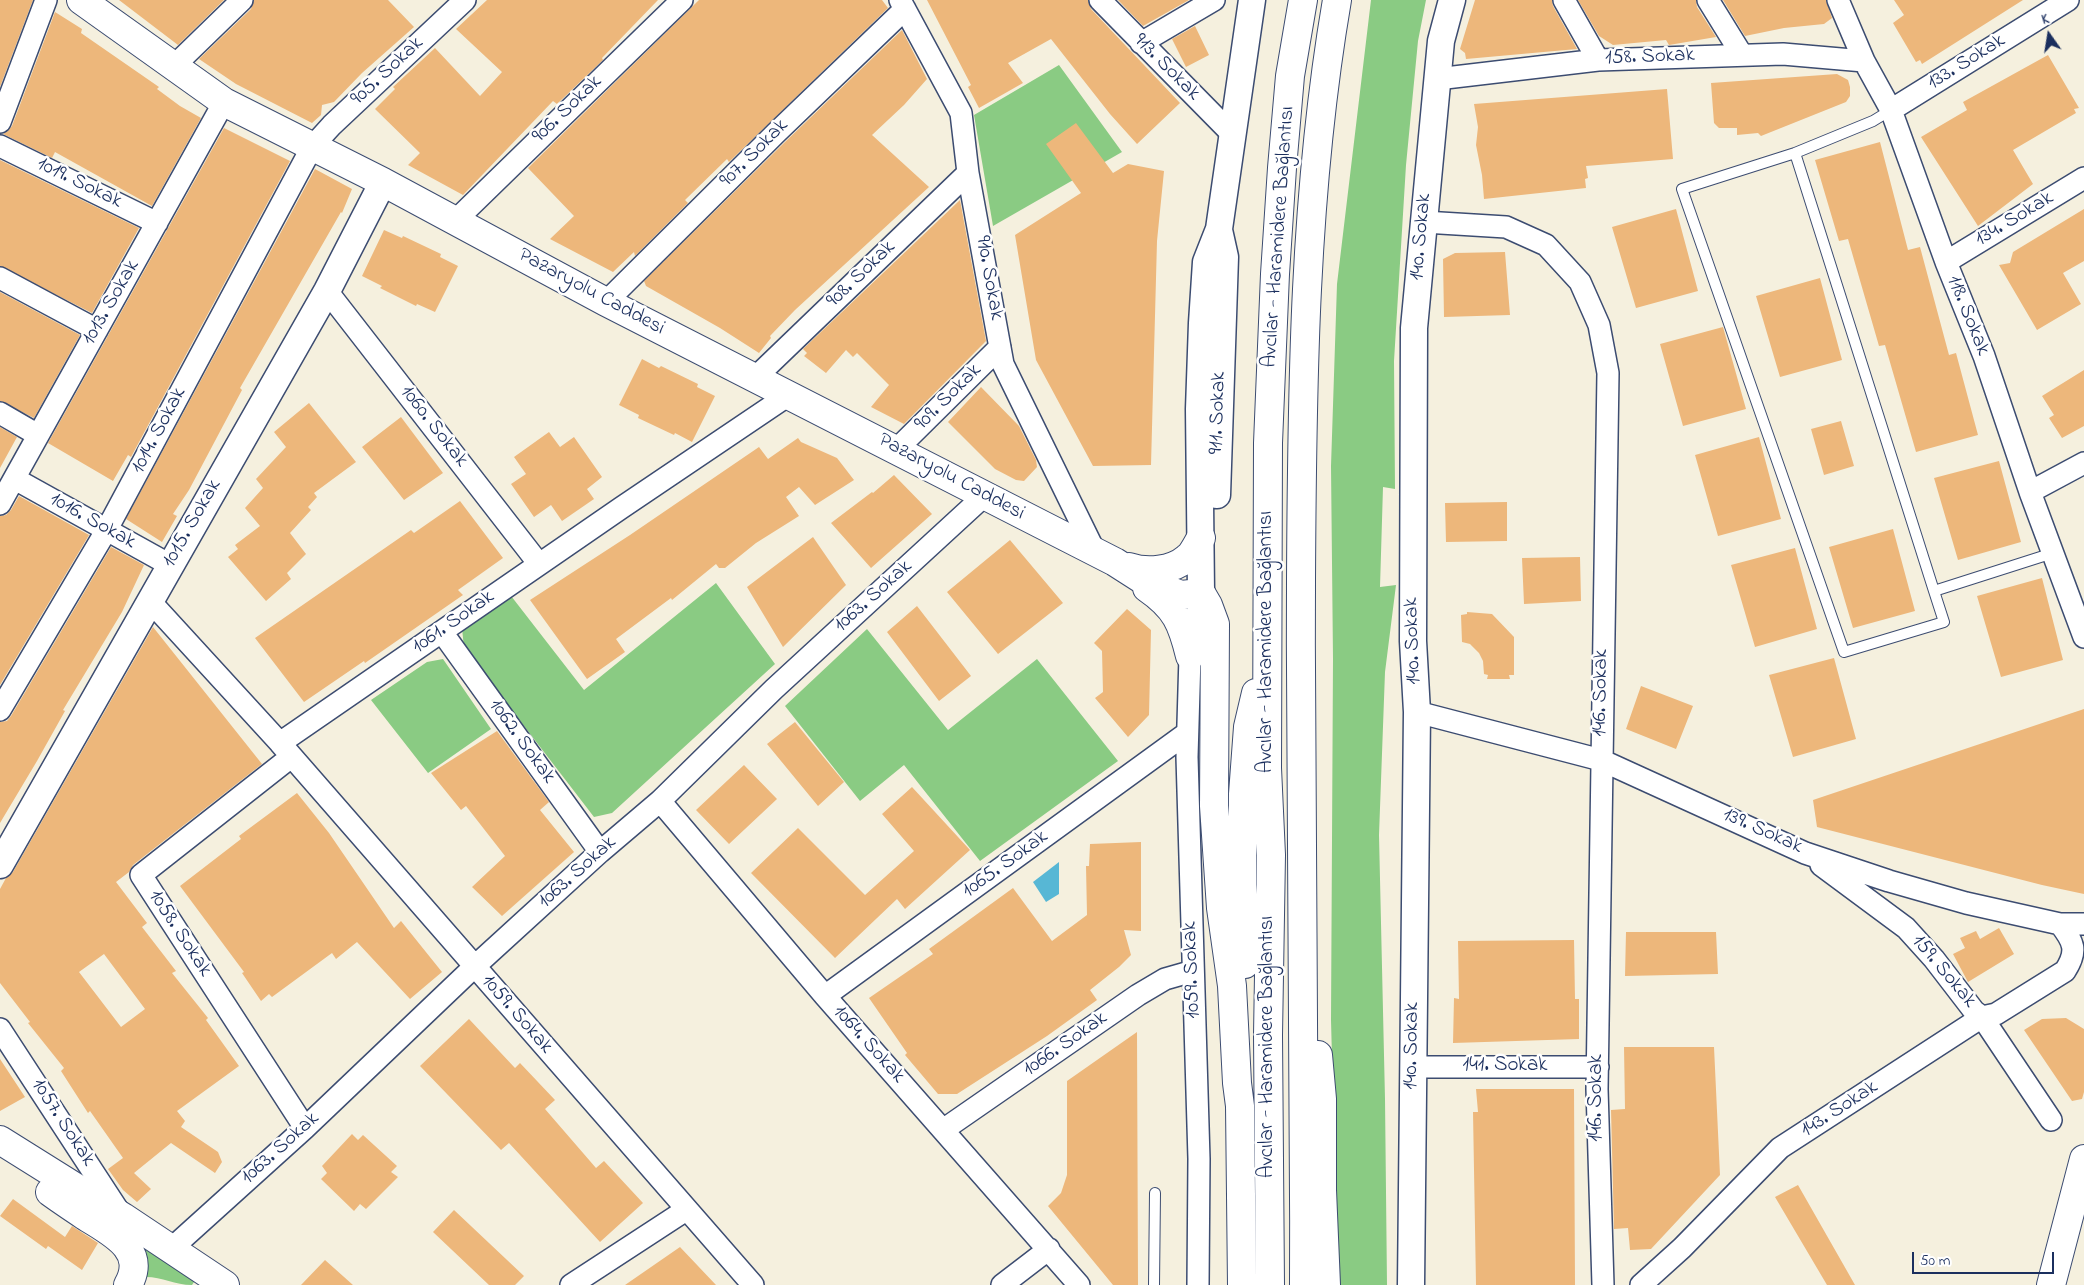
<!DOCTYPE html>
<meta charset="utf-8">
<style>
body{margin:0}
#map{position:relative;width:2084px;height:1285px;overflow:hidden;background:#f5f0de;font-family:"Indie Flower",sans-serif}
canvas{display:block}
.north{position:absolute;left:2024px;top:10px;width:50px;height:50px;-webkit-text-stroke:4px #fff;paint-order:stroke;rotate:347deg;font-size:14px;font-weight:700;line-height:20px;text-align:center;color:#1b2f5e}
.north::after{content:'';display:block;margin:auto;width:18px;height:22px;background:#1b2f5e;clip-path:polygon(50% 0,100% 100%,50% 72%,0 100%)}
.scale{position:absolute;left:1912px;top:1252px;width:142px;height:22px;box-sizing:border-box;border:2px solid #1b2f5e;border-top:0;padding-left:6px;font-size:15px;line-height:18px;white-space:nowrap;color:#1b2f5e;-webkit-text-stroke:4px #fff;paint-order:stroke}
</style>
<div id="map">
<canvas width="2084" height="1285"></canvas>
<div class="north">K</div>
<div class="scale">50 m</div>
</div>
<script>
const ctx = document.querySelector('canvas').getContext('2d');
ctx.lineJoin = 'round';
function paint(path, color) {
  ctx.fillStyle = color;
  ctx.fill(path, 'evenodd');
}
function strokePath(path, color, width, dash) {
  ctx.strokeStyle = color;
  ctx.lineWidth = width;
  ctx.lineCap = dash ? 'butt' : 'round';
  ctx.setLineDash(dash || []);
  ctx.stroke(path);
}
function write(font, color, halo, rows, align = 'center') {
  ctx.font = font + ' "Indie Flower",sans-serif';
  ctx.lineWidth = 5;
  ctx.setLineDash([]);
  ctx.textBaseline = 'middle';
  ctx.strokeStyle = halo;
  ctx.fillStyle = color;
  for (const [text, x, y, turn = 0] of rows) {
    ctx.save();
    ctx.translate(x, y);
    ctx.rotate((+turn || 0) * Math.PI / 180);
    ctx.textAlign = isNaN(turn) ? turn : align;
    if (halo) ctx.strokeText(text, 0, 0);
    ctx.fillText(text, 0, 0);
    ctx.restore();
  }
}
paint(new Path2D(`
 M1371,0H1426L1418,41L1406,165L1394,361L1395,489L1383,487L1380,587L1396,585L1385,672L1379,835L1385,1099L1387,1285H1338L1331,1020L1333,659L1331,466L1337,284Z
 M1059,65L1122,152L993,226L974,115Z
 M716,583L775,664L612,813L594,817L464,648L462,628L508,592L584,690Z
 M867,629L948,730L1037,659L1118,761L980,861L904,765L860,801L785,706Z
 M443,659L491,729L428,773L371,700L427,662Z
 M137,1242L196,1279L192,1285C174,1285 161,1276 143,1277Z`), '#8acb83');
paint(new Path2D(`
 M1059,862V894L1046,902L1033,882Z`), '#57b7d5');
paint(new Path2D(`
 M0,0H33L0,87Z
 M119,0H224L178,45Z
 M254,0H388L414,27L362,73L334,102L322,105L321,115L312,123L236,84L199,59L251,9Z
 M487,0H658L602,58L603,60L557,104L553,101L463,195L408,165L420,153L375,109L395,89L393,87L435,48L480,96L502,72L456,29Z
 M699,0H882L888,8L729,162L727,159L685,200L688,203L635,256L634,252L613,272L550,239L574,216L528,168Z
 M927,0H1088L1091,9L1180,103L1137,144L1110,114L1051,39L1008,63L1023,83L979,108L968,87L971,85Z
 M1118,0H1189L1143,26Z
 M1475,0H1552L1553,6L1577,49L1466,59L1465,53L1460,49Z
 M1578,0H1696L1697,7L1716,37L1669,45L1666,40L1613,45L1599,36Z
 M1723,0H1826L1832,18L1824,24L1784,28L1745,36Z
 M1894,0H2023L1922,64L1920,60L1916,62L1893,23L1904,15Z
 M55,12L82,29L81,33L159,87L157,89L180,106L201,118L152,206L55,152L52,158L3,134L8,131L12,126Z
 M1195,26L1209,55L1186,67L1172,39Z
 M902,30L927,79L904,105L872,135L929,187L795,310L770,336L771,338L759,353L720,328L646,286L644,281L785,142Z
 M2048,55L2079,108L2074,109L2076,113L2013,150L2033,184L1978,226L1921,137L1967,110L1963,102Z
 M1837,74L1848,80L1850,87V96L1846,102L1761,136L1758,133L1737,135V128H1719L1714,123L1711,83Z
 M1667,89L1673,159L1586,166L1588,178L1585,179L1586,188L1484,199L1482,175L1476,145L1478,127L1474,104Z
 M1076,123L1113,173L1128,164L1164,171L1157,241L1151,465L1093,466L1036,360L1015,235L1081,193L1046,144Z
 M224,128L290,161L131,457L128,455L113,481L48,443Z
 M1880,142L1908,250L1920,247L1949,355L1956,353L1978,435L1916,452L1885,345L1879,346L1848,239L1839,241L1815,160Z
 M0,160L139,228L92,313L0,266Z
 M315,169L352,189L342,213L341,212L240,388L242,390L189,490L173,514L177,516L162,542L126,519Z
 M960,200L986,341L904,424L871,407L889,385L857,353L853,357L846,350L826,373L804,356L807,353L803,349Z
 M1676,209L1698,291L1636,308L1612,227Z
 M2084,209V261L2063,273L2081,304L2037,330L1999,265L2010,263L2013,252Z
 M384,230L402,238L403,236L441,254L440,257L458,266L435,312L417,304L416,306L380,288L382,286L362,276Z
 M1505,252L1510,315L1444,317L1443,259L1455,253Z
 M1820,278L1842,360L1780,377L1756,296Z
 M0,292L80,335L34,418L0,401Z
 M1723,327L1746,409L1683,426L1660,344Z
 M642,359L659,368L661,366L698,384L697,387L715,396L692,442L675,433L674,435L638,418L639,415L619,405Z
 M2084,370V426L2062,438L2049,418L2054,415L2042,396Z
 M981,387L1019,426L1036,460L1037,467L1024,481L1016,480L995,469L948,422Z
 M309,403L356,462L314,493L317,497L308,507L311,510L290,533L306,554L287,573L291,579L266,601L228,557L238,549L235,545L260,526L245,508L263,488L256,479L286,447L274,432Z
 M401,417L443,473L404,500L362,447Z
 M1841,421L1854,466L1824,475L1811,429Z
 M0,427L17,437L0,468Z
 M549,432L560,447L574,437L602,477L587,489L594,499L562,521L551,505L534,517L511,484L526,474L514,457Z
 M1759,437L1781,519L1718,536L1695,455Z
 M798,438L801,442L837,458L854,480L815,505L799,487L786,497L799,516L756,543L725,568H719L716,564L672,600L671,598L616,639L625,652L587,679L530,600L630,535L759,447L768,459Z
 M1999,461L2021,542L1958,560L1934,478Z
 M894,475L932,514L871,568L831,523L872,492L873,493Z
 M19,496L89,535L0,685V516L6,515L11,510Z
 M460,501L503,558L458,590L463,595L365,663L364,661L304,702L255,638L411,530L414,533Z
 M1507,502V541L1446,542L1445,503Z
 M1893,529L1915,611L1853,628L1829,547Z
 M813,537L846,585L783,647L747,587Z
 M1010,540L1063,603L998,654L947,592Z
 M111,547L144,565L122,612L63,710L65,711L37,761L0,823V722L7,721L11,716Z
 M1795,548L1817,629L1755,647L1731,565Z
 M1580,557L1581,601L1524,604L1522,558Z
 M2042,578L2063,660L2001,677L1977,596Z
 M917,606L971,676L939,701L887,632Z
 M1127,609L1151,630L1149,715L1128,737L1095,698L1103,692L1102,651L1094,643Z
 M1467,612L1492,614L1514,637V675H1509L1510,679H1487L1488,675L1484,674L1483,661L1479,653L1470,644L1462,642L1461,615L1467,614Z
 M153,627L262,764L133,865L129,872L116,882L147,923L142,927L176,971L172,973L208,1018L206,1020L239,1066L177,1111L185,1121L181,1127L218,1152L222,1162L215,1173L171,1143L134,1173L151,1189L137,1202L123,1190L108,1169L123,1158L90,1111L88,1113L61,1071L64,1068L28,1023L30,1022L0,983V889L6,878L13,872ZM104,954L145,1009L121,1027L79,972Z
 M1834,658L1856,739L1793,757L1769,675Z
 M1641,686L1693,706L1676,749L1626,729Z
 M2084,709V894L2042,885L1817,827L1813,800Z
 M795,722L844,782L818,806L767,744Z
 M497,731L549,802L540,810L574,852L502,916L472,887L505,856L466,806L461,810L431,773Z
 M744,765L777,799L729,844L696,810Z
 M912,787L970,850L905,909L897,899L835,958L751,873L798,828L865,895L914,851L882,814Z
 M297,793L329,833L394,928L401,921L442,972L410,999L357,942L336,959L332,953L272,997L269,994L261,1001L242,973L244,972L180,886L241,839L239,836Z
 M1141,842V931L1124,930L1131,955L1119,967L1090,990L1097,1000L1047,1036L957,1094H938L905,1055L907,1053L869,998L933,954L929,949L1013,888L1052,941L1087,915L1086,866H1089L1090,844Z
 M1999,928L2014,954L1968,982L1953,954L1965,948L1960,938L1976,931L1980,939Z
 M1626,932H1716L1718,974L1625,976Z
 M1574,940L1575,999H1579V1039L1453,1043L1454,998L1459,999L1458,941Z
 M2066,1018L2084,1029V1092L2082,1099L2072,1101L2024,1030L2042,1019Z
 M469,1019L515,1068L520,1063L555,1100L545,1109L596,1168L604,1161L643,1203L600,1242L509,1143L501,1150L420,1066Z
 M1137,1032L1138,1285H1113L1048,1206L1061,1193L1067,1175V1081Z
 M1624,1047H1714L1720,1175L1651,1249L1630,1250L1628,1228L1614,1229L1611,1110L1625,1109Z
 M0,1059L25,1097L0,1111Z
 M1476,1089H1574L1575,1285H1476L1473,1112H1478Z
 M352,1134L358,1140L363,1135L397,1166L391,1172L398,1177L366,1209L360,1204L354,1211L321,1179L327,1173L322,1166Z
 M1798,1185L1855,1285H1827L1775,1197Z
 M13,1199L65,1237L72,1226L98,1243L82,1270L48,1246L46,1249L0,1216Z
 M454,1210L524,1276L515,1285H489L433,1232Z
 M680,1247L716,1285H625Z
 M325,1260L353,1285H301Z`), '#edb77b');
const service = new Path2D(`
 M1795,153L1873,121L1891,110
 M1934,591L1795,153L1682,189L1844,652L1944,622L1934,591L2053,553
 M1154,1285L1155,1193`);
const minor = new Path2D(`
 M900,0L961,113L968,173L1003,364L1095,552
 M1100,0L1234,136
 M1564,0L1598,60
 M1708,0L1742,55
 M1838,0L1864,61L1891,110L1946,262L1984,356L2030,492L2084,637
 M1141,43L1214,0
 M173,67L242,0
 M1437,79L1598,60L1783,54L1864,61
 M1891,110L2068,0
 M0,122L46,0
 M0,146L157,223
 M455,221L682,0
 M1424,222L1506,227L1546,245L1580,282L1599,325L1608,373L1597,1089L1603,1285
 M1946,262L2084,178
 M0,278L97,330
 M327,291L539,564
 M606,302L776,133L905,9
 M756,377L968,173
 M0,413L38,435
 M897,449L1000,347
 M15,479L170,565
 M2030,492L2084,463
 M0,504L224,102
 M149,600L280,743L621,508L790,394
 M442,632L600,852
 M0,710L106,531L312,147L332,125L465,0
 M1417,712L1601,760L1805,853L1889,881L1966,903L2060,924H2084
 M280,743L753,1285
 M291,757L141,875L305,1128
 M660,801L825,996L1079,1285
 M1821,865L1906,928L1934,959L1974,1011L1982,1017L2051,1120
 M825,996L1187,733
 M0,1029L120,1213
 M1413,1067H1598
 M943,1130L1138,995L1165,979L1193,971
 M171,1249L305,1128L474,967L600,852L660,801L774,689L984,496
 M571,1285L686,1210
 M1002,1285L1049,1249
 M1198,1285L1199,1159L1187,757L1190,656L1201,593
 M1641,1285L1682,1248L1780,1148L1982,1017L1996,1014L2065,971C2078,951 2074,942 2060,924`);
const tertiary = new Path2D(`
 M1217,495L1225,257L1219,230
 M1201,593L1199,409L1202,323L1206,262L1219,229L1252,0
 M0,865L327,291L383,182
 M1411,1285L1417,712L1413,641L1414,328L1441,41L1452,0`);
const secondary = new Path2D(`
 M81,0L224,102L383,182L606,302L1115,562L1140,578L1162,588L1181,595L1201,593
 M1129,567C1147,573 1172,571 1187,558C1193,554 1197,544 1201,538
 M1147,588C1176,608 1182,623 1190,656
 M0,1140L123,1217L225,1285
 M50,1192C61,1200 73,1208 85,1216C110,1232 148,1249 128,1285
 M2051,1285L2084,1159`);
const trunk = new Path2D(`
 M1201,593L1208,605L1215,624L1214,806L1221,908L1232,986L1237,1083L1240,1106L1242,1285
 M1245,964L1242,885L1243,794L1248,727L1256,693
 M1318,1055L1322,1099V1190L1326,1285
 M1270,1285L1268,1035L1271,855L1267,768L1268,443L1275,274L1282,168L1290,76L1303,0
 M1304,1285C1305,1050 1300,815 1301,580C1302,386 1304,192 1337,0`);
strokePath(service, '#3c4c71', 12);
strokePath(minor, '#3c4c71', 24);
strokePath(tertiary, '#3c4c71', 29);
strokePath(secondary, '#3c4c71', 30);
strokePath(trunk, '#3c4c71', 30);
strokePath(service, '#fff', 10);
strokePath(minor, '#fff', 21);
strokePath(tertiary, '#fff', 26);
strokePath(secondary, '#fff', 28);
strokePath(trunk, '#fff', 28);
write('21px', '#1b2f5e', '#fff', [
 ["158. Sokak",1650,58,-2],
 ["133. Sokak",1967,63,-32],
 ["913. Sokak",1166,68,45],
 ["905. Sokak",388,72,-43],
 ["906. Sokak",568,110,-44],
 ["907. Sokak",755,154,-45],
 ["1019. Sokak",79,184,26],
 ["134. Sokak",2015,220,-31],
 ["Avcılar - Haramidere Bağlantısı",1280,237,-86],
 ["140. Sokak",1422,237,-85],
 ["908. Sokak",862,275,-44],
 ["910. Sokak",988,278,80],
 ["Pazaryolu Caddesi",591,293,28],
 ["1013. Sokak",112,303,-60],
 ["118. Sokak",1967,316,68],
 ["909. Sokak",949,398,-45],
 ["911. Sokak",1219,413,-88],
 ["1060. Sokak",433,427,52],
 ["1014. Sokak",160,431,-62],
 ["Pazaryolu Caddesi",951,478,28],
 ["1016. Sokak",92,522,29],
 ["1015. Sokak",193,524,-60],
 ["1063. Sokak",874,597,-42],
 ["1061. Sokak",454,623,-35],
 ["140. Sokak",1414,641,-92],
 ["Avcılar - Haramidere Bağlantısı",1268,642,-90],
 ["146. Sokak",1602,693,-89],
 ["1062. Sokak",521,742,54],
 ["139. Sokak",1762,832,24],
 ["1065. Sokak",1006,865,-36],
 ["1063. Sokak",578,873,-42],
 ["1058. Sokak",179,934,57],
 ["1059. Sokak",1193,970,-92],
 ["159. Sokak",1943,972,50],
 ["1059. Sokak",516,1015,49],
 ["1064. Sokak",868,1045,48],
 ["1066. Sokak",1066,1045,-35],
 ["140. Sokak",1413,1046,-89],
 ["Avcılar - Haramidere Bağlantısı",1269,1047,-90],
 ["141. Sokak",1505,1067],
 ["146. Sokak",1598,1098,-90],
 ["143. Sokak",1840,1110,-33],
 ["1057. Sokak",62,1123,57],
 ["1063. Sokak",281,1149,-42]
]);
</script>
